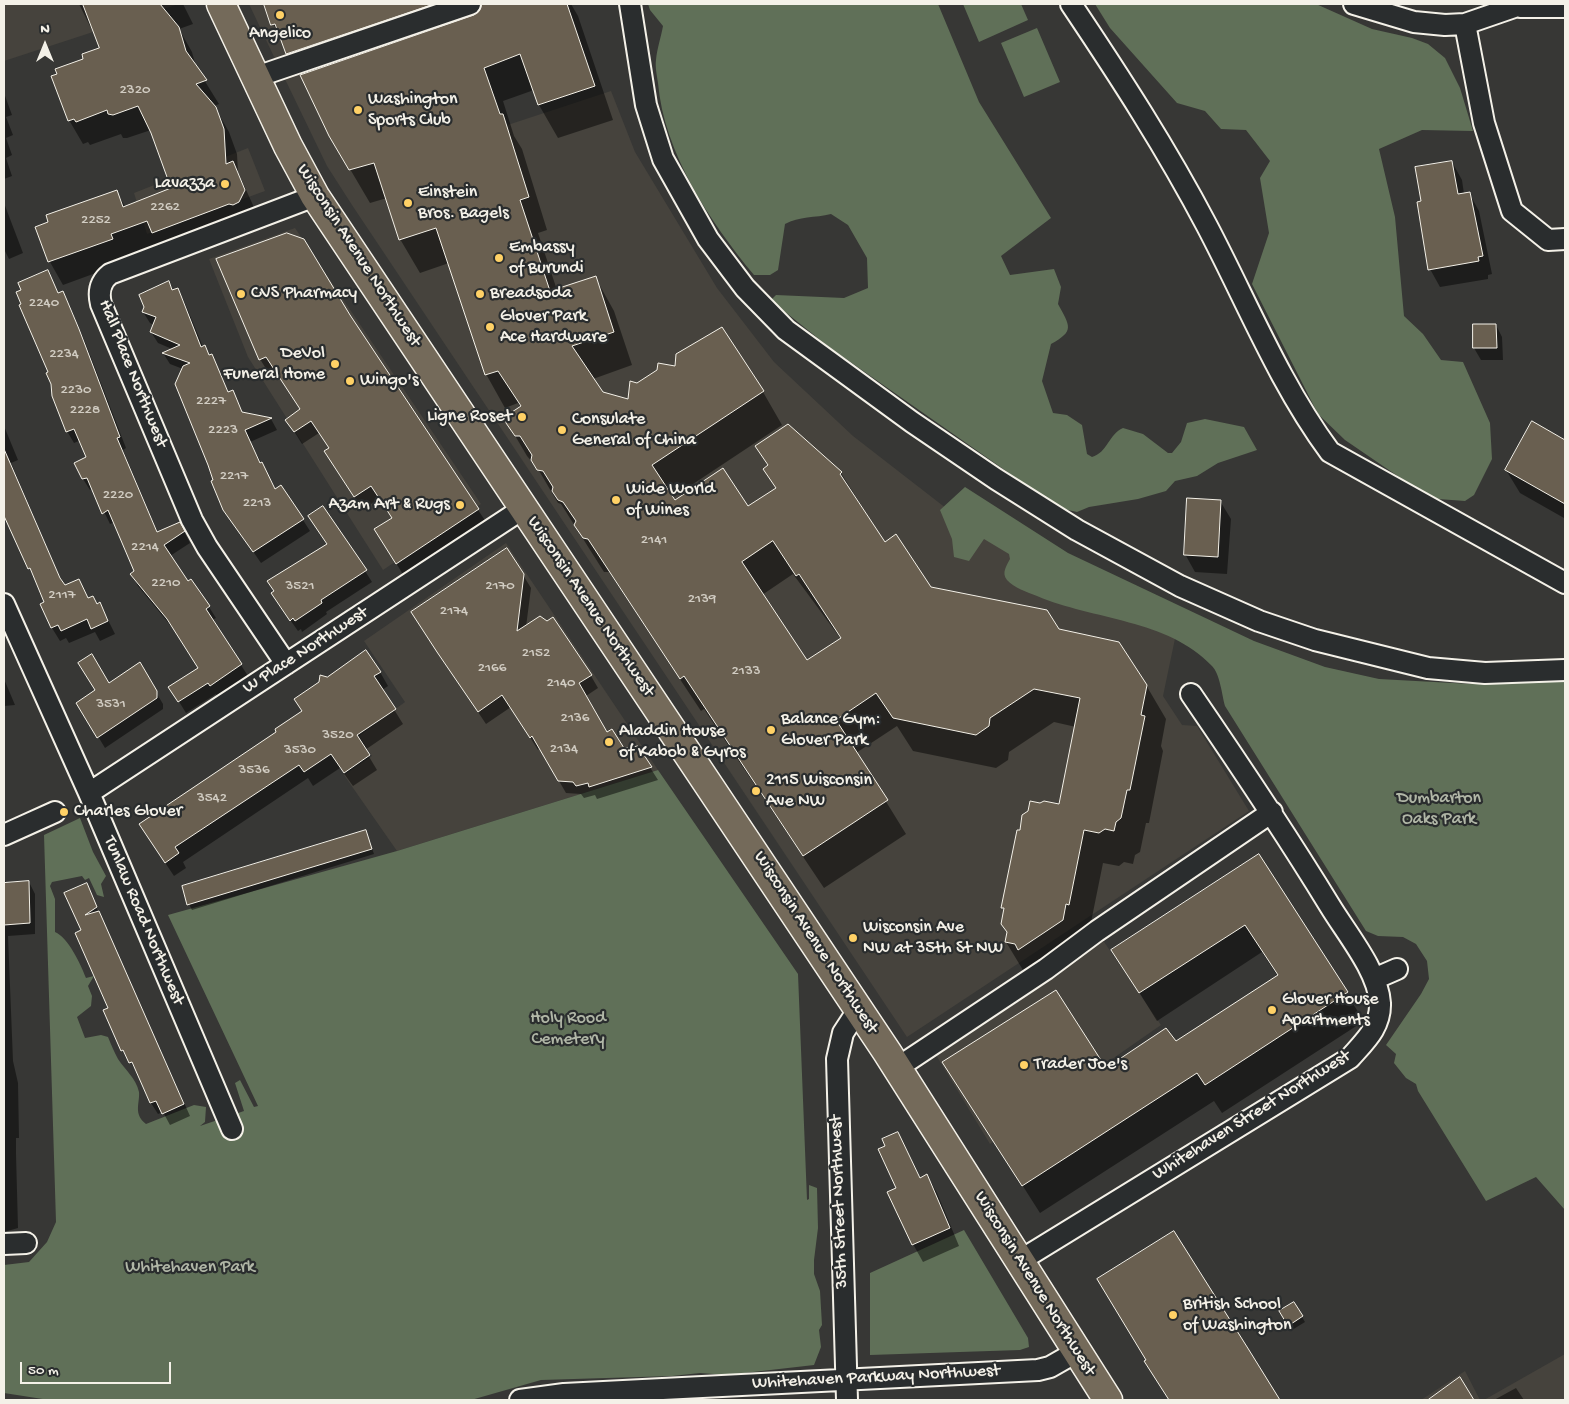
<!DOCTYPE html>
<style>
body{margin:0}
#map{position:relative;width:1569px;height:1404px;overflow:hidden;background:#373735;font-family:"Gochi Hand",sans-serif}
canvas{display:block}
.frame{position:absolute;inset:0;border:5px solid #f4f1e8;pointer-events:none}
.north{position:absolute;left:20px;top:20px;width:50px;height:50px;-webkit-text-stroke:4px #2a2d2e;paint-order:stroke;rotate:0deg;font-size:14px;font-weight:700;line-height:20px;text-align:center;color:#f4f1e8}
.north::after{content:'';display:block;margin:auto;width:18px;height:22px;background:#f4f1e8;clip-path:polygon(50% 0,100% 100%,50% 72%,0 100%)}
.scale{position:absolute;left:20px;top:1362px;width:151px;height:22px;box-sizing:border-box;border:2px solid #f4f1e8;border-top:0;padding-left:6px;font-size:15px;line-height:18px;white-space:nowrap;color:#f4f1e8;-webkit-text-stroke:4px #2a2d2e;paint-order:stroke}
</style>
<div id="map">
<canvas width="1569" height="1404"></canvas>
<div class="frame"></div>
<div class="north">N</div>
<div class="scale">50 m</div>
</div>
<script>
const ctx = document.querySelector('canvas').getContext('2d');
ctx.lineJoin = 'round';
function paint(path, color) {
  ctx.fillStyle = color;
  ctx.fill(path, 'evenodd');
}
function strokePath(path, color, width, dash) {
  ctx.strokeStyle = color;
  ctx.lineWidth = width;
  ctx.lineCap = dash ? 'butt' : 'round';
  ctx.setLineDash(dash || []);
  ctx.stroke(path);
}
function write(font, color, halo, rows, align = 'center') {
  ctx.font = font + ' "Gochi Hand",sans-serif';
  ctx.lineWidth = 4.5;
  ctx.setLineDash([]);
  ctx.textBaseline = 'middle';
  ctx.strokeStyle = halo;
  ctx.fillStyle = color;
  for (const [text, x, y, turn = 0] of rows) {
    ctx.save();
    ctx.translate(x, y);
    ctx.rotate((+turn || 0) * Math.PI / 180);
    ctx.textAlign = isNaN(turn) ? turn : align;
    if (halo) ctx.strokeText(text, 0, 0);
    ctx.fillText(text, 0, 0);
    ctx.restore();
  }
}
paint(new Path2D(`
 M4,4H179L4,61Z
 M249,4H445L276,61Z
 M410,31L462,140L611,91L635,152L717,288L774,362L853,436L960,519L1177,629L1163,696L1182,725L1197,726L1249,811L907,1037L352,205L327,166L283,75Z
 M248,148L265,191L147,234L134,193Z
 M295,228L481,504L383,570L248,357L209,259Z
 M506,543L658,770L397,851L344,775L372,756L359,736L405,702L364,641Z
 M1100,936L1161,1025L990,1144L936,1055Z
 M1565,1354V1400H1484Z
 M1465,1371L1480,1400H1421Z`), '#46433d');
paint(new Path2D(`
 M648,4H938L979,102L1051,218L1001,256L1010,275L1054,269L1061,287L1058,304C1070,326 1075,331 1051,344L1042,381L1053,413L1067,415L1082,425L1087,454L1092,457C1107,453 1109,434 1123,428L1143,434L1168,453H1172L1181,442L1187,423L1205,419L1244,427L1257,450L1218,463L1197,476L1175,481L1166,491L1138,499L1089,507L1077,512L1059,508L829,347L774,303L772,299L776,295L844,298L868,288L867,258L848,225L831,214C815,218 799,216 785,224L778,270L770,275H754C710,222 664,153 658,83C657,76 655,67 656,60C657,49 661,37 663,26L650,10Z
 M963,4H1021L1028,20L979,42Z
 M1095,4H1316L1372,29L1412,38L1428,44L1445,58L1460,88L1473,131L1422,130L1379,149L1395,217L1404,316L1423,334L1441,360L1463,362L1490,423L1492,459L1474,495L1465,501L1438,499L1402,479L1345,440L1318,414L1252,284L1269,233L1260,178L1270,161L1246,130L1221,129L1205,111L1177,103L1110,28Z
 M1037,28L1060,82L1024,97L1001,43Z
 M965,487L1068,553L1254,641L1325,667L1379,679L1471,684L1565,678V1210L1536,1177L1486,1201L1418,1091L1416,1084L1406,1078L1394,1063L1396,1054L1386,1045L1421,994L1429,979L1427,961L1416,944L1403,937L1378,936L1366,931L1225,706C1222,695 1220,674 1212,666C1168,619 1093,620 1037,596C1027,592 1014,588 1007,580C1001,573 1007,565 1010,559L1009,554L984,539L969,561L954,557L952,539L940,510Z
 M658,770L798,974L807,1200L809,1199V1185L817,1188L818,1228L814,1260V1274L820,1291L822,1325L819,1330L821,1347L814,1365L727,1375L700,1373L672,1376L541,1380L471,1400H49L4,1393V1265L29,1262L47,1242L56,1222L44,835L80,818L93,852L106,876L101,884L104,897L97,895L89,878L85,880L82,876L52,882L50,886L55,899V932C68,937 81,965 86,978L94,976L88,986L92,996L91,1006L77,1017L85,1038L101,1035L108,1037C111,1044 114,1052 118,1059C125,1070 136,1078 139,1092C140,1103 133,1114 146,1124L194,1105L206,1107L205,1122L200,1126L244,1111L235,1083L240,1080L254,1107L258,1106L168,915L397,851Z
 M964,1230L1028,1338L1029,1347L1020,1350L870,1355V1273Z`), '#607058');
paint(new Path2D(`
 M79,4H183L193,24L179,29L192,52L196,67L219,104L214,106L229,132L237,154L238,172L257,214L63,285L50,262L37,228L116,191L126,208L173,189L151,130L127,138H123L121,134L90,145L88,142L83,144L69,120L85,60L101,48Z
 M264,4H481L434,22L437,29L475,16L482,8L495,4H571L578,16L613,120L558,138L539,105L534,90L503,101L514,136L522,149L547,230L538,233L557,290L595,277L614,311L632,365L593,379L602,393L629,400L763,392L782,425L672,498L674,501L748,508L776,489L765,469L768,466L757,446L788,425L841,473L885,543L930,588L1058,630L1146,685L1166,719L1161,746L1163,751L1149,823H1146L1140,852L1135,855L1133,864L1124,862L1119,866L1103,863L1088,937L1026,975L1006,942L1008,934L1003,907L1021,832L1060,805L1076,727L1054,722L1009,752L1008,760L996,768L913,751L897,726L856,753L906,834L824,888L704,709L701,711L609,572H604L561,504L558,503L538,469L527,456L507,422L521,408L518,403L505,408L486,374L449,263L420,273L400,239L387,198L370,203L330,135L301,75H299L287,53ZM793,574L841,639L806,662L762,595Z
 M4,93L12,115L6,117L13,135L6,138L12,155L6,158L12,176L4,179Z
 M1452,162L1462,180L1464,194L1469,193L1479,211L1492,274L1488,275V279L1440,287L1430,269L1422,202Z
 M4,203L23,253L9,259L4,249Z
 M47,272L59,294L62,293L69,304L85,342L126,448L123,450L158,533L180,524L190,543L170,556L187,583L191,581L209,607L216,618L212,620L248,676L218,696L216,694L186,713L170,687L199,669L175,631L138,586L132,574L135,571L115,522L110,524L93,489L90,490L83,479L88,458L81,440L74,443L67,431L50,373Z
 M168,283L173,291L177,289L184,301L203,347L210,356H212L229,393L232,392L243,414L271,419L277,430L250,442L276,490L303,520L310,531L261,563L224,509L183,369L170,364L163,353L172,349L158,343L151,332L154,325L150,323L143,312Z
 M349,315L486,522L404,576L383,542L393,518L380,498L362,510L333,465L330,449L319,433L302,444L287,420L301,410L274,369L268,372L260,359Z
 M1496,325L1502,337L1503,360H1481L1474,348Z
 M1533,423L1565,442V524L1564,518L1520,493L1506,470Z
 M4,426L18,460L11,463L64,587L97,605L100,604L115,634L100,641L95,632L69,643L66,638L60,641L52,628L42,605L46,603L4,510Z
 M1220,501L1231,519L1227,574L1195,572L1185,554Z
 M316,528L365,571L372,582L326,612L327,614L302,632L301,629L298,631L279,604L328,545Z
 M523,575L531,588L526,627L591,676L598,688L586,696L607,734L624,750L637,747L658,780L597,799L595,795L584,798L581,794L566,793L540,748L538,750L511,707L486,724L420,625Z
 M139,664L163,704V709L105,748L78,703Z
 M380,672L388,686L382,690L403,724L365,750L377,770L353,786L340,768L313,786L308,778L183,862L186,868L174,876L140,825L278,733L303,712L327,678Z
 M4,679L15,705L4,706Z
 M366,832L374,854L192,910L189,904Z
 M1258,856L1364,1021L1222,1113L1214,1101L1040,1213L944,1062L1106,1069L1176,1043L1278,977L1262,952L1157,1021L1113,950Z
 M4,878L7,884L29,882L35,894V934L8,936L13,1061L18,1083L19,1138H16V1154L18,1228L4,1232Z
 M86,885L190,1116L170,1125L163,1112L158,1114L151,1103L138,1073L123,1051L105,1011L109,1009L82,931Z
 M897,1134L921,1179L927,1175L937,1193L959,1246L923,1262L913,1244L887,1147Z
 M1174,1233L1279,1400H1170L1155,1377Z
 M1294,1304L1305,1322L1292,1330L1281,1311Z
 M1516,1388L1524,1400H1494Z`), '#0007');
const building = new Path2D(`
 M83,4H160L179,27L186,51L207,80L196,84L216,107L224,129L226,164L233,161L245,190L239,202L233,205L229,204L152,233L147,221L111,234L113,239L48,262L35,227L48,222L46,215L117,190L123,207L171,188L151,133L138,106L113,115L108,114L107,110L76,122L74,119L68,121L51,76L57,74L55,69L83,59L82,54L99,48Z
 M264,4H434L286,54L275,24L271,25Z
 M482,4H567L595,86L538,105L520,54L484,68L500,114H503L529,197L520,200L550,291L596,276L614,332L572,346L603,392L628,399L630,381L637,383L657,370L658,363L675,366L676,354L722,327L764,391L652,465L675,500L723,468L748,506L776,488L763,469L768,465L755,446L788,424L842,472L840,474L885,542L896,534L931,587L1047,610L1059,629L1119,642L1147,685L1141,715L1145,716L1130,790H1127L1121,818L1116,822L1114,831L1105,829L1099,833L1084,830L1069,905L1066,904L1063,920L1018,950L1015,944L1005,942L1007,932L1001,924L1004,908H1001L1017,830H1020L1022,815L1028,811L1030,801L1040,803L1044,801L1059,804L1080,698L1034,689L990,718L989,726L976,735L893,718L876,693L836,720L888,800L803,856L684,676L680,679L588,539L583,538L574,525L576,521L563,502L558,500L552,491L553,487L543,471L537,470L531,460L532,455L520,436H515L506,423V416L521,406L498,371L485,375L436,228L399,240L374,163L349,170L329,136L300,75L474,15L479,11ZM773,541L796,576L799,574L841,638L807,660L742,562Z
 M1452,161L1458,194L1470,192L1483,256L1478,257L1479,261L1428,270L1417,202L1421,201L1415,167Z
 M287,233L304,239L350,315L479,509L396,564L374,529L392,518L371,486L354,497L324,451L329,448L311,421L294,432L285,420L300,409L266,357L259,360L216,259Z
 M48,270L58,293L63,291L79,329L120,437L117,438L157,532L180,522L185,531L164,545L188,581L191,579L210,606L206,609L242,664L210,686L208,683L178,702L168,687L198,668L167,619L130,574L134,571L108,510L102,514L87,478L82,479L74,463L86,457L74,429L66,432L52,396L51,384L46,373L48,372L19,305L21,304L16,292L21,290L18,283Z
 M169,281L172,290L178,288L201,347L205,345L209,355L212,354L228,392L233,390L242,412L272,418L245,430L260,463L262,462L275,489L281,485L304,519L253,552L223,510L211,481L213,480L208,465L175,384L183,366L190,363L162,353L180,345L150,332L156,317L142,312L144,307L139,295Z
 M1473,324H1496L1497,348H1473Z
 M1532,421L1565,440V504L1505,470Z
 M4,449L60,578L65,585L79,579L88,598L93,596L97,604L100,602L108,621L91,629L87,619L61,631L58,625L51,628L40,604L44,602L30,568L28,569L4,516Z
 M1187,498L1221,500L1218,557L1184,555Z
 M323,506L367,570L321,600L322,603L295,621L293,618L290,621L271,593L274,591L267,581L327,544L308,516Z
 M507,548L524,574L517,631L540,616L547,621L553,617L592,675L579,683L607,732L612,729L624,748L638,746L652,767L589,787L588,783L576,786L573,782L558,781L532,736L530,738L502,695L478,712L437,652L411,612Z
 M366,650L381,672L374,676L396,709L357,735L370,755L344,773L331,754L304,772L299,765L175,847L179,853L165,863L139,824L276,732L275,729L302,711L294,699L319,682L320,675L327,677Z
 M92,654L109,683L140,662L157,691V698L97,738L76,703L95,690L78,663Z
 M366,830L372,849L187,905L182,886Z
 M1259,854L1348,992L1205,1085L1197,1073L1022,1186L942,1062L1056,990L1106,1068L1166,1028L1176,1041L1278,975L1245,925L1139,993L1111,950Z
 M29,881L30,923L4,925V883Z
 M87,883L97,907L85,915L99,911L184,1104L162,1114L156,1101L150,1103L132,1062L129,1063L123,1050L121,1051L103,1010L108,1008L75,933L81,930L64,893Z
 M898,1132L920,1178L927,1174L950,1228L912,1245L887,1192L896,1188L878,1149L885,1146L882,1139Z
 M1174,1231L1249,1350L1280,1400H1169L1144,1361L1146,1360L1097,1279Z
 M1294,1302L1303,1316L1288,1326L1279,1311Z
 M1460,1377L1474,1400H1428Z`);
paint(building, '#695f50');
strokePath(building, '#f4f1e8', 1);
const street = new Path2D(`
 M630,4L646,105L663,159L708,239L745,288L786,330L912,422L996,479L1077,530L1180,586L1259,621L1315,640L1428,668L1485,673L1565,670
 M1071,4C1120,77 1166,148 1207,226C1247,302 1279,383 1330,452L1565,583
 M1354,4L1414,22L1445,25L1465,24L1523,4
 M1520,7H1565
 M1465,24L1484,123L1512,211L1548,240L1565,239
 M256,77L470,4
 M4,604L89,793L232,1129
 M286,664L207,547L192,520L101,304C98,292 100,282 110,274L315,196
 M89,793L524,508
 M4,835L55,812
 M1374,979L1397,969
 M897,1068L1046,969L1097,931L1272,812
 M4,1244L26,1243
 M1021,1260L1350,1058C1365,1041 1381,1027 1380,1003C1378,971 1347,934 1330,906C1286,834 1239,764 1191,694
 M520,1400L564,1394L1038,1370L1050,1367L1078,1351
 M847,1400L837,1059L843,1033L858,1010`);
const primary = new Path2D(`
 M221,4L288,146L315,196L887,1052L1108,1400`);
strokePath(street, '#f4f1e8', 24);
strokePath(primary, '#f4f1e8', 31);
strokePath(street, '#2a2d2e', 20);
strokePath(primary, '#746a5a', 28);
for (const [x, y, r, color] of [
 [280,15,5,"#ffd166"],
 [358,110,5,"#ffd166"],
 [225,184,5,"#ffd166"],
 [408,203,5,"#ffd166"],
 [499,258,5,"#ffd166"],
 [241,294,5,"#ffd166"],
 [480,294,5,"#ffd166"],
 [490,327,5,"#ffd166"],
 [335,364,5,"#ffd166"],
 [350,381,5,"#ffd166"],
 [522,417,5,"#ffd166"],
 [562,430,5,"#ffd166"],
 [616,500,5,"#ffd166"],
 [460,505,5,"#ffd166"],
 [771,730,5,"#ffd166"],
 [609,742,5,"#ffd166"],
 [756,791,5,"#ffd166"],
 [64,812,5,"#ffd166"],
 [853,938,5,"#ffd166"],
 [1272,1010,5,"#ffd166"],
 [1024,1065,5,"#ffd166"],
 [1173,1315,5,"#ffd166"]
]) {
  const dot = new Path2D();
  dot.arc(x, y, r, 0, 2 * Math.PI);
  ctx.fillStyle = color;
  ctx.fill(dot);
  strokePath(dot, '#2a2d2e', 2);
}
write('15px', '#d1ccc2', null, [
 ["2320",135,91],
 ["2262",165,208],
 ["2252",96,221],
 ["2240",44,304],
 ["2234",64,355],
 ["2230",76,391],
 ["2227",211,402],
 ["2228",85,411],
 ["2223",223,431],
 ["2217",234,477],
 ["2220",118,496],
 ["2213",257,504],
 ["2141",654,541],
 ["2214",145,548],
 ["2210",166,584],
 ["3521",300,587],
 ["2170",500,587],
 ["2117",62,596],
 ["2139",702,600],
 ["2174",454,612],
 ["2152",536,654],
 ["2166",492,669],
 ["2133",746,672],
 ["2140",561,684],
 ["3531",111,705],
 ["2136",575,719],
 ["3520",338,736],
 ["2134",564,750],
 ["3530",300,751],
 ["3536",254,771],
 ["3542",212,799]
]);
write('18px', '#f4f1e8', '#2a2d2e', [
 ["Angelico",280,34,"center"],
 ["Washington",368,100],
 ["Sports Club",368,121],
 ["Lavazza",215,184,"right"],
 ["Einstein",418,193],
 ["Bros. Bagels",418,214],
 ["Embassy",509,248],
 ["of Burundi",509,269],
 ["CVS Pharmacy",251,294],
 ["Breadsoda",490,294],
 ["Glover Park",500,317],
 ["Ace Hardware",500,338],
 ["DeVol",325,354,"right"],
 ["Funeral Home",325,375,"right"],
 ["Wingo's",360,381],
 ["Ligne Roset",512,417,"right"],
 ["Consulate",572,420],
 ["General of China",572,441],
 ["Wide World",626,490],
 ["of Wines",626,511],
 ["Azam Art & Rugs",450,505,"right"],
 ["Balance Gym:",781,720],
 ["Glover Park",781,741],
 ["Aladdin House",619,732],
 ["of Kabob & Gyros",619,753],
 ["2115 Wisconsin",766,781],
 ["Ave NW",766,802],
 ["Charles Glover",74,812],
 ["Wisconsin Ave",863,928],
 ["NW at 35th St NW",863,949],
 ["Glover House",1282,1000],
 ["Apartments",1282,1021],
 ["Trader Joe's",1034,1065],
 ["British School",1183,1305],
 ["of Washington",1183,1326]
], 'left');
write('18px', '#f4f1e8', '#2a2d2e', [
 ["Wisconsin Avenue Northwest",358,256,57],
 ["Hall Place Northwest",132,374,68],
 ["Wisconsin Avenue Northwest",590,607,56],
 ["W Place Northwest",306,651,-33],
 ["Tunlaw Road Northwest",143,921,67],
 ["Wisconsin Avenue Northwest",815,943,57],
 ["Whitehaven Street Northwest",1252,1116,-32],
 ["35th Street Northwest",840,1202,-92],
 ["Wisconsin Avenue Northwest",1034,1284,58],
 ["Whitehaven Parkway Northwest",876,1378,-3]
]);
write('18px', '#b1b7a7', '#2a2d2e', [
 ["Dumbarton",1439,799],
 ["Oaks Park",1439,820],
 ["Holy Rood",568,1019],
 ["Cemetery",568,1040],
 ["Whitehaven Park",190,1268]
]);
</script>
